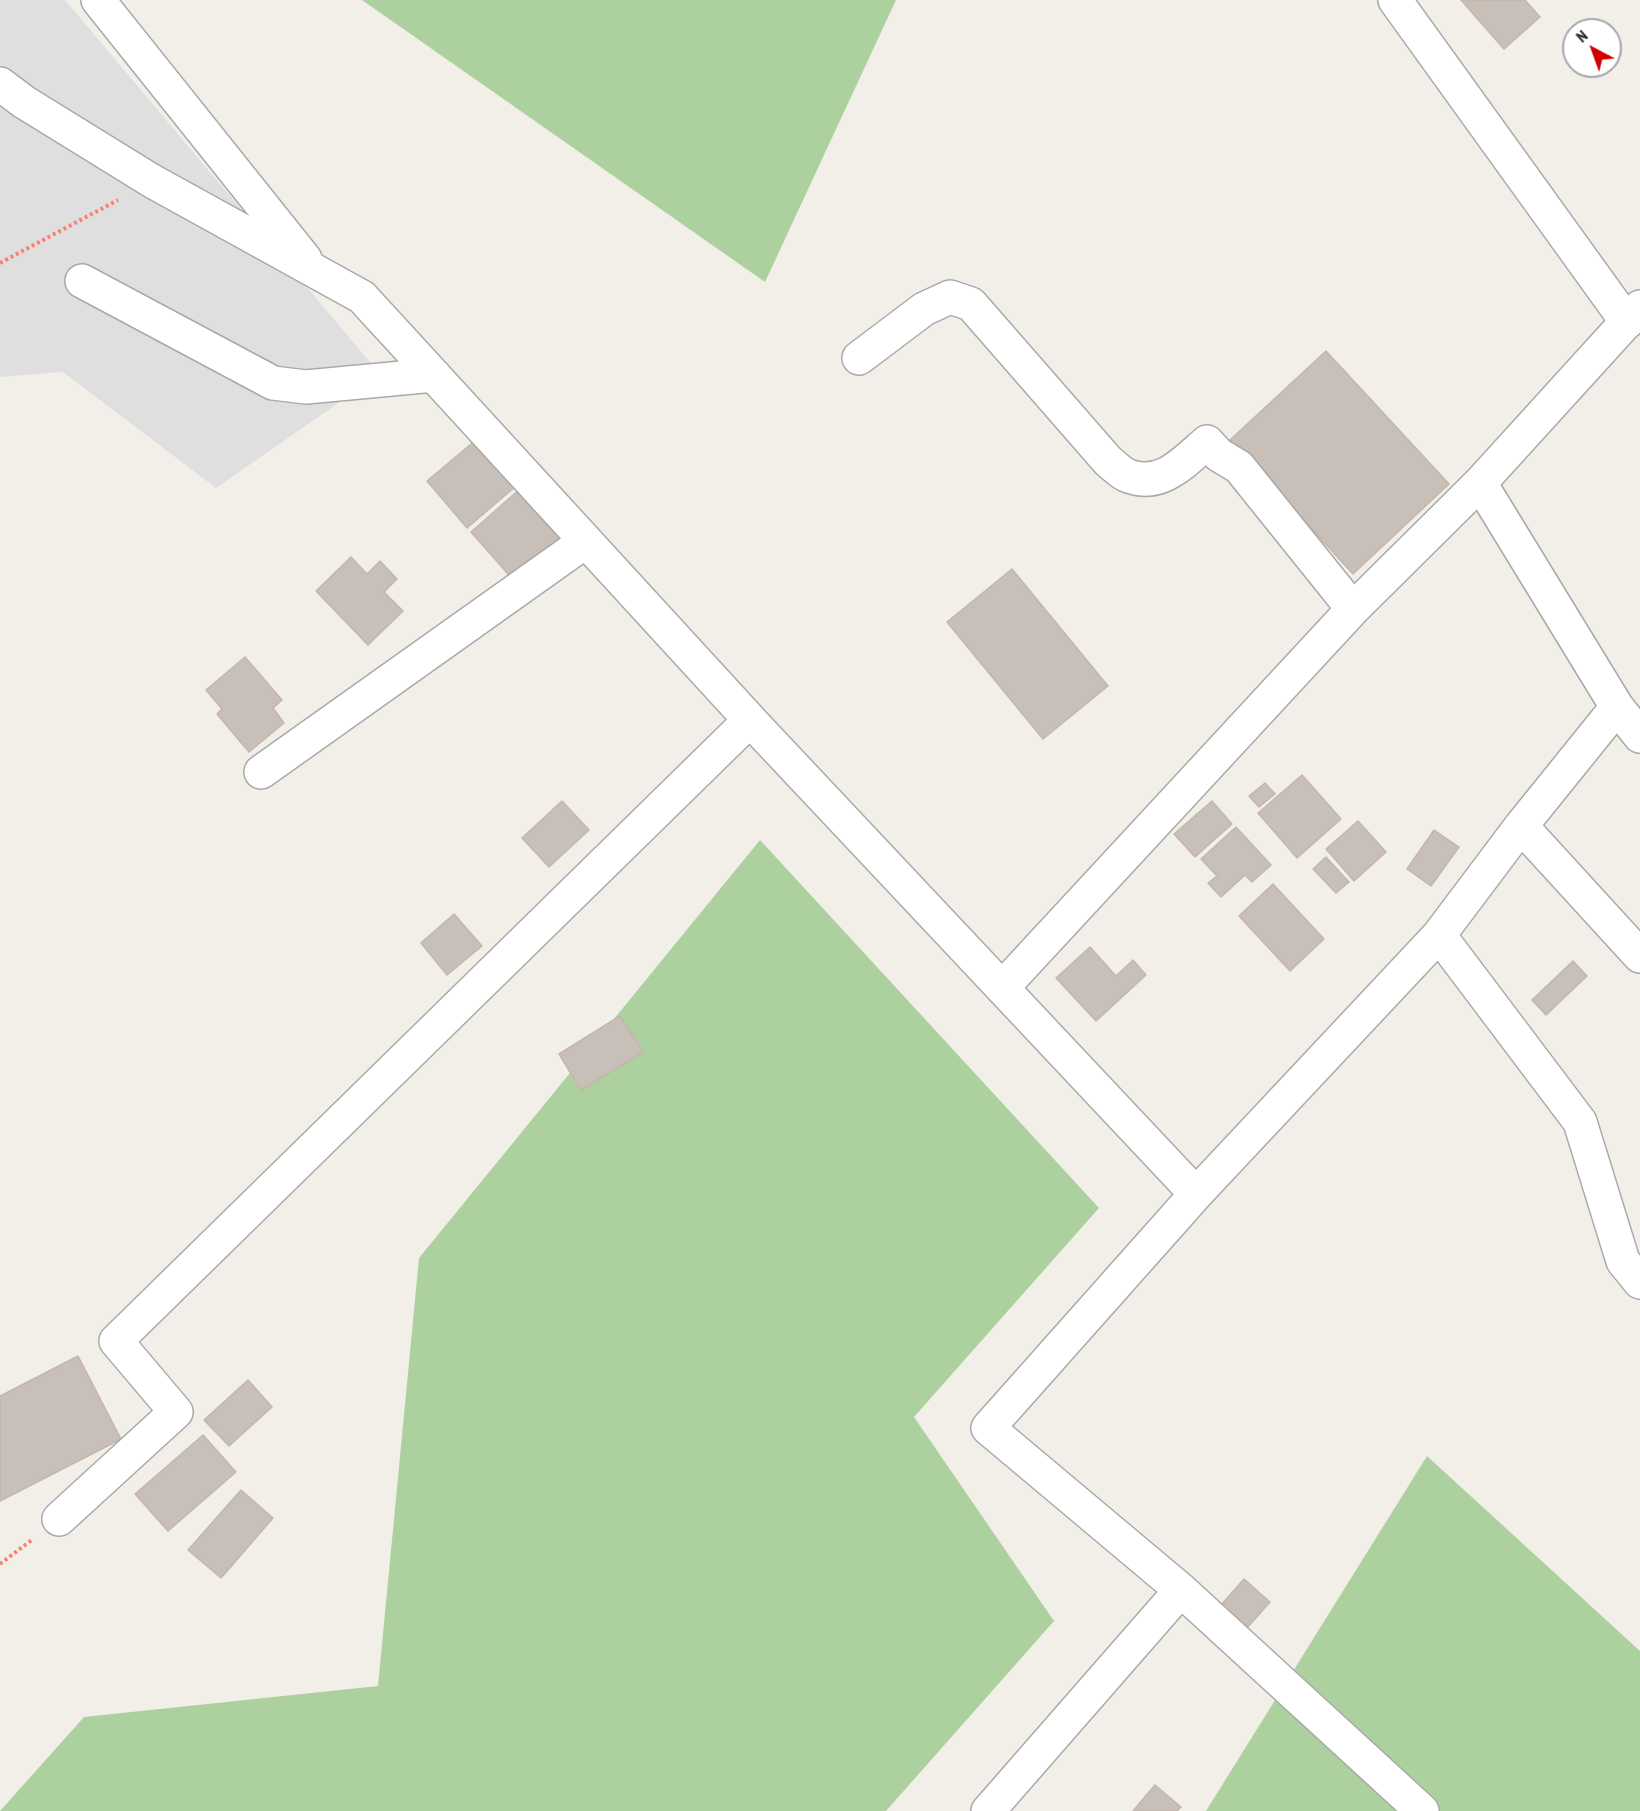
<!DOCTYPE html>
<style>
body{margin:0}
#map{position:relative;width:1640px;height:1811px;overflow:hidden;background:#f2efe9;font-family:"PT Sans Narrow",sans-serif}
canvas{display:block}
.north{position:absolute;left:1562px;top:18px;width:60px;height:60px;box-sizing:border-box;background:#fff;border:2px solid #a7a7a7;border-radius:50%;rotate:319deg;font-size:16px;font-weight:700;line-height:24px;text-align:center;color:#222}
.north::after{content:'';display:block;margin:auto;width:21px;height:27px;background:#d40000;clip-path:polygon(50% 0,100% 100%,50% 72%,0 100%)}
</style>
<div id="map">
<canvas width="1640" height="1811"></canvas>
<div class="north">N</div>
</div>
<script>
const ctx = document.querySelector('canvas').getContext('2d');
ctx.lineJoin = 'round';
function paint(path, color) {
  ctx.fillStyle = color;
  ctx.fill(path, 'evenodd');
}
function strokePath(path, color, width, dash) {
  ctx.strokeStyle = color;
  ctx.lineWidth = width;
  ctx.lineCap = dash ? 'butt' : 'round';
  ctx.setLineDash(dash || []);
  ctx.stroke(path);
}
paint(new Path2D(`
 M0,0H65L380,374L216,488L63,372L0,377Z`), '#e0dfdf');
paint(new Path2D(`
 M362,0H896L765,282Z
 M760,840L1099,1208L914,1417L1054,1621L886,1811H0L84,1717L378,1686L419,1258Z
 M1427,1456L1640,1651V1811H1206Z`), '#add19e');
const building = new Path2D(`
 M1461,0H1525L1540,17L1504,49Z
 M1326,351L1449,484L1353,574L1230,440Z
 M477,439L516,486L467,528L427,481Z
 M521,488L566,539L516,583L471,532Z
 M351,557L367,574L380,561L397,579L384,592L403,611L368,645L316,591Z
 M1012,569L1108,686L1043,739L947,622Z
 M245,657L282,700L273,708L284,723L249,752L217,714L222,709L206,690Z
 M1302,775L1341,819L1297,858L1258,813Z
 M1265,783L1275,794L1259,807L1249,796Z
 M562,801L589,830L549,867L522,838Z
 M1212,801L1232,824L1195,857L1174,834Z
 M1358,821L1386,852L1354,881L1326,849Z
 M1236,827L1271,865L1252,882L1245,875L1221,897L1208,883L1217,876L1201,859Z
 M1434,830L1459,847L1431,886L1407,869Z
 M1326,857L1349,882L1336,893L1313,869Z
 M1273,884L1324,939L1290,971L1239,916Z
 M454,914L482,946L447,975L421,943Z
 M1090,947L1116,976L1133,960L1146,975L1096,1021L1056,978Z
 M1573,961L1587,976L1546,1015L1532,1000Z
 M620,1016L643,1052L581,1090L559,1054Z
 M78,1356L121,1439L0,1501V1396Z
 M248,1380L272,1407L229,1446L204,1420Z
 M203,1435L236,1472L168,1531L135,1494Z
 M241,1490L273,1518L221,1578L188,1550Z
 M1244,1579L1270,1602L1247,1628L1221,1605Z
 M1155,1785L1181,1807L1177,1811H1133Z`);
paint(building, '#c7bfb8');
strokePath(building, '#c4b6ab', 1.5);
const street = new Path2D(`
 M98,0L305,259
 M1395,0L1627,322
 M0,84L24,102L152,181L362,297L750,720
 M82,281L273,383L306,387L434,375
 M859,358L924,309L950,297L971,304L1108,461C1113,465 1120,472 1126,475C1160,490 1184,462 1207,442L1219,455L1239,467L1353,609
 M1617,707L1640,736
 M261,772L586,541
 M1521,826L1640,956
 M1439,935L1521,826L1617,707L1480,483L1640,307
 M1002,988L1353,609L1480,483
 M59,1519L176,1412L116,1341L750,720L1196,1194L1439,935L1580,1122L1623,1261L1640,1282
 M1181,1590L1422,1811
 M988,1811L1181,1590L988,1428L1196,1194`);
strokePath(street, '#a9a9a9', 36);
strokePath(new Path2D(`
 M0,263L118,200
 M0,1564L33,1539`), '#fa8072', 4, [3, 3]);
strokePath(street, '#fff', 33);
</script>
